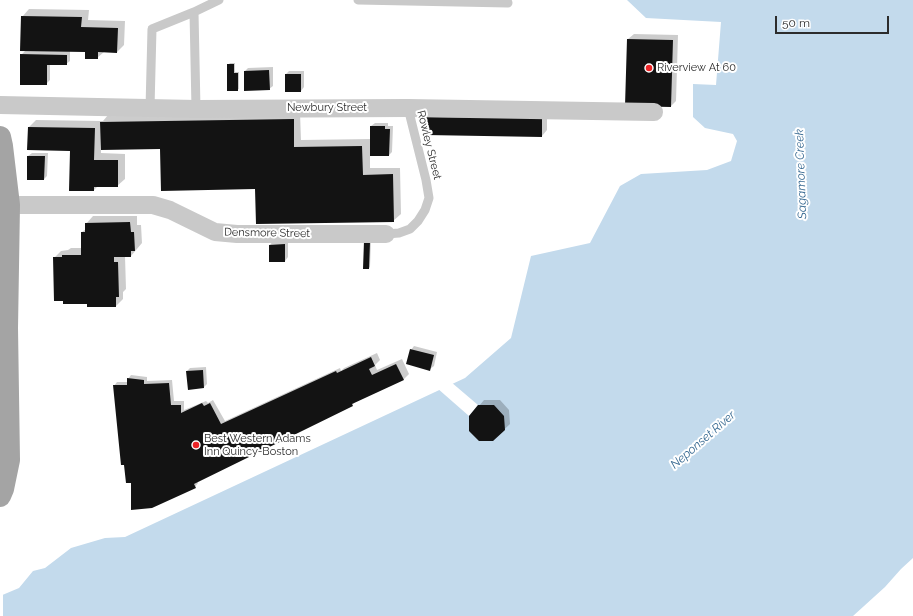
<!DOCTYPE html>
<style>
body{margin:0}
#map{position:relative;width:913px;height:616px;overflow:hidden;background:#fff;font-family:Raleway,sans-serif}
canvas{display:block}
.scale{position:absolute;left:775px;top:16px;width:114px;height:18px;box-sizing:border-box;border:2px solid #2c2c2c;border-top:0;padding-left:5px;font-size:12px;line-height:14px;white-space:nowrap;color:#2c2c2c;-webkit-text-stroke:3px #fff;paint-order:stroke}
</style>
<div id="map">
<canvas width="913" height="616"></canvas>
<div class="scale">50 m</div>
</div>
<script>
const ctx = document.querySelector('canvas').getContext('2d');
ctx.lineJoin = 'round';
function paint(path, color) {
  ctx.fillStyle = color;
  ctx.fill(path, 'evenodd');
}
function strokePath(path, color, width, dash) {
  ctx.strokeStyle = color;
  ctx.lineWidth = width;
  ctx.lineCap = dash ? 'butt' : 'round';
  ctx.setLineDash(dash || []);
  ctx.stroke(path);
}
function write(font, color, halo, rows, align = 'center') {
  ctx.font = font + ' Raleway,sans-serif';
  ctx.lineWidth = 4;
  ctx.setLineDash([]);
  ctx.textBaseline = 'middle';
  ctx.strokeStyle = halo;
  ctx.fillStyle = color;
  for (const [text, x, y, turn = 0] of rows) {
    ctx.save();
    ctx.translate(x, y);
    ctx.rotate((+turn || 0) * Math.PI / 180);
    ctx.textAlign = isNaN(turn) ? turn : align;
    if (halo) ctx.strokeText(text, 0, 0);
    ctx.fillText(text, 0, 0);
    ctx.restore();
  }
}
paint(new Path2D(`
 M627,0H913V558L901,569L885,587L853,616H0V596L19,588L33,571L45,568L71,548L105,538L125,537L465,378L511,338L531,256L590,243L620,186L641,174L707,170L731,161L737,141L733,134L705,128L693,117V84L716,85L721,22L646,18Z`), '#c3daec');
paint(new Path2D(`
 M451,382L478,405L469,416L437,388Z
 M3,593V616H0V594Z`), '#fff');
paint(new Path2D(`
 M29,9L89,10L88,20L125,21L124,45L117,52H104L97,58L86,51H70V61L66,64H50V80L46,84L21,55L26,50L22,17Z
 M634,34L678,35L676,101L671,106L628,39Z
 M230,63H235V72H239V89L237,90L228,65Z
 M273,67V86L269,89L245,71L248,68Z
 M289,71H304V87L301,91L286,74Z
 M300,112L301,140L371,139V126L375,123H388V126H393L392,152L389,155H370V168H400L401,214L393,221L256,188L161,148L101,149V153L125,154V179L117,186H98L94,190L71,150L29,127L36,120L103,121L108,115Z
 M547,113V130L542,136L427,117Z
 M32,153H48L47,176L44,179L28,156Z
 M93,216H137V225H141L142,243L131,256H125L126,289L123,292V299L116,306L88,303L54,258L61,251L68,250L71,248H82V232L86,229V224Z
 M371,240L370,267L369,268L365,241Z
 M273,241H288V257L285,261H270V245Z
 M414,346L437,352L434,366L430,369L411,350Z
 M377,353L380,360L375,365L377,370L402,359L409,374L403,380L355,402L352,405L197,481L198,483L195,487L132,482L114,386L117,382H128V379L131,375L147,377V381L172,380L174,401H184V410L206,401L208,403L213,400L225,421L340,368L341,371L344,368Z
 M206,367L207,384L204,387L187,371L190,368Z
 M484,400H500L509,410L510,424L493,440L479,406Z`), '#0003');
paint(new Path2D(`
 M21,16L82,17L81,27L118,28L117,53L98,52V59H85V52L20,51Z
 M627,39L673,40L671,107L625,106Z
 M20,54L67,55V65H47V85H20Z
 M227,64H234V73H238V91H227Z
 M269,70L270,90L244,91V71Z
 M285,74H301V92H285Z
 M426,117L542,118V137L426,135Z
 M294,119V147L362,146L363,175L393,174L394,222L256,224L255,189L161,191L160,149L101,150L100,122Z
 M370,126H385V129H390L389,156H370Z
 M28,127L95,128L94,160H118V187H94V191H69L70,151L27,150Z
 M27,156H45L44,180H27Z
 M130,222L131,232H134L135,251H131V257H114V262H118L119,297H116V307H87V304H63V301H54L53,257H62V255H81V232H85V223Z
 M364,241L370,242L369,269H363Z
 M285,244V262H269V245Z
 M410,349L434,355L430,371L406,364Z
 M371,357L375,366L369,369L372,375L396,364L404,380L352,404L353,406L194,484L196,488L152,508L131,510V483H126L124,465H121L113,385H127V378L144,380V384L169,383L171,405H181V413L202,403L204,406L210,403L221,424L336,371L337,373Z
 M203,370L204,388L188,390L186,371Z
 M478,405H494L504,416L505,430L493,441H479L469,431V416Z`), '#131313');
strokePath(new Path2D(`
 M358,0L508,3L507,0
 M150,108L152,29L194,12
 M196,109L194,12L219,0
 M386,234L399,233L410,229L418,221L425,210L429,198L426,180L408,108`), '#c9c9c9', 9);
strokePath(new Path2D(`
 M0,105L196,109L408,108L654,112
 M9,205H153L170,210L215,232L237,234H386`), '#c9c9c9', 18);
strokePath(new Path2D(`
 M0,137L2,146L9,205L7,328L9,460L3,489L0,496`), '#a4a4a4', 22);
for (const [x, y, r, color] of [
 [649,68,4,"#ed2427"],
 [196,445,4,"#ed2427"]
]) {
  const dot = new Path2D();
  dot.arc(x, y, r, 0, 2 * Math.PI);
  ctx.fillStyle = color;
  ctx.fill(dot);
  strokePath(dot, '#fff', 1.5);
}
write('11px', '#2c2c2c', '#fff', [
 ["Riverview At 60",657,68],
 ["Best Western Adams",204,439],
 ["Inn Quincy-Boston",204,452]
], 'left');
write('11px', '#2c2c2c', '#fff', [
 ["Newbury Street",327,108],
 ["Rowley Street",429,145,76],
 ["Densmore Street",267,233,1]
]);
write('italic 12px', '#376991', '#fff', [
 ["Sagamore Creek",801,174,-92],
 ["Neponset River",703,440,-41]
]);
</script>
